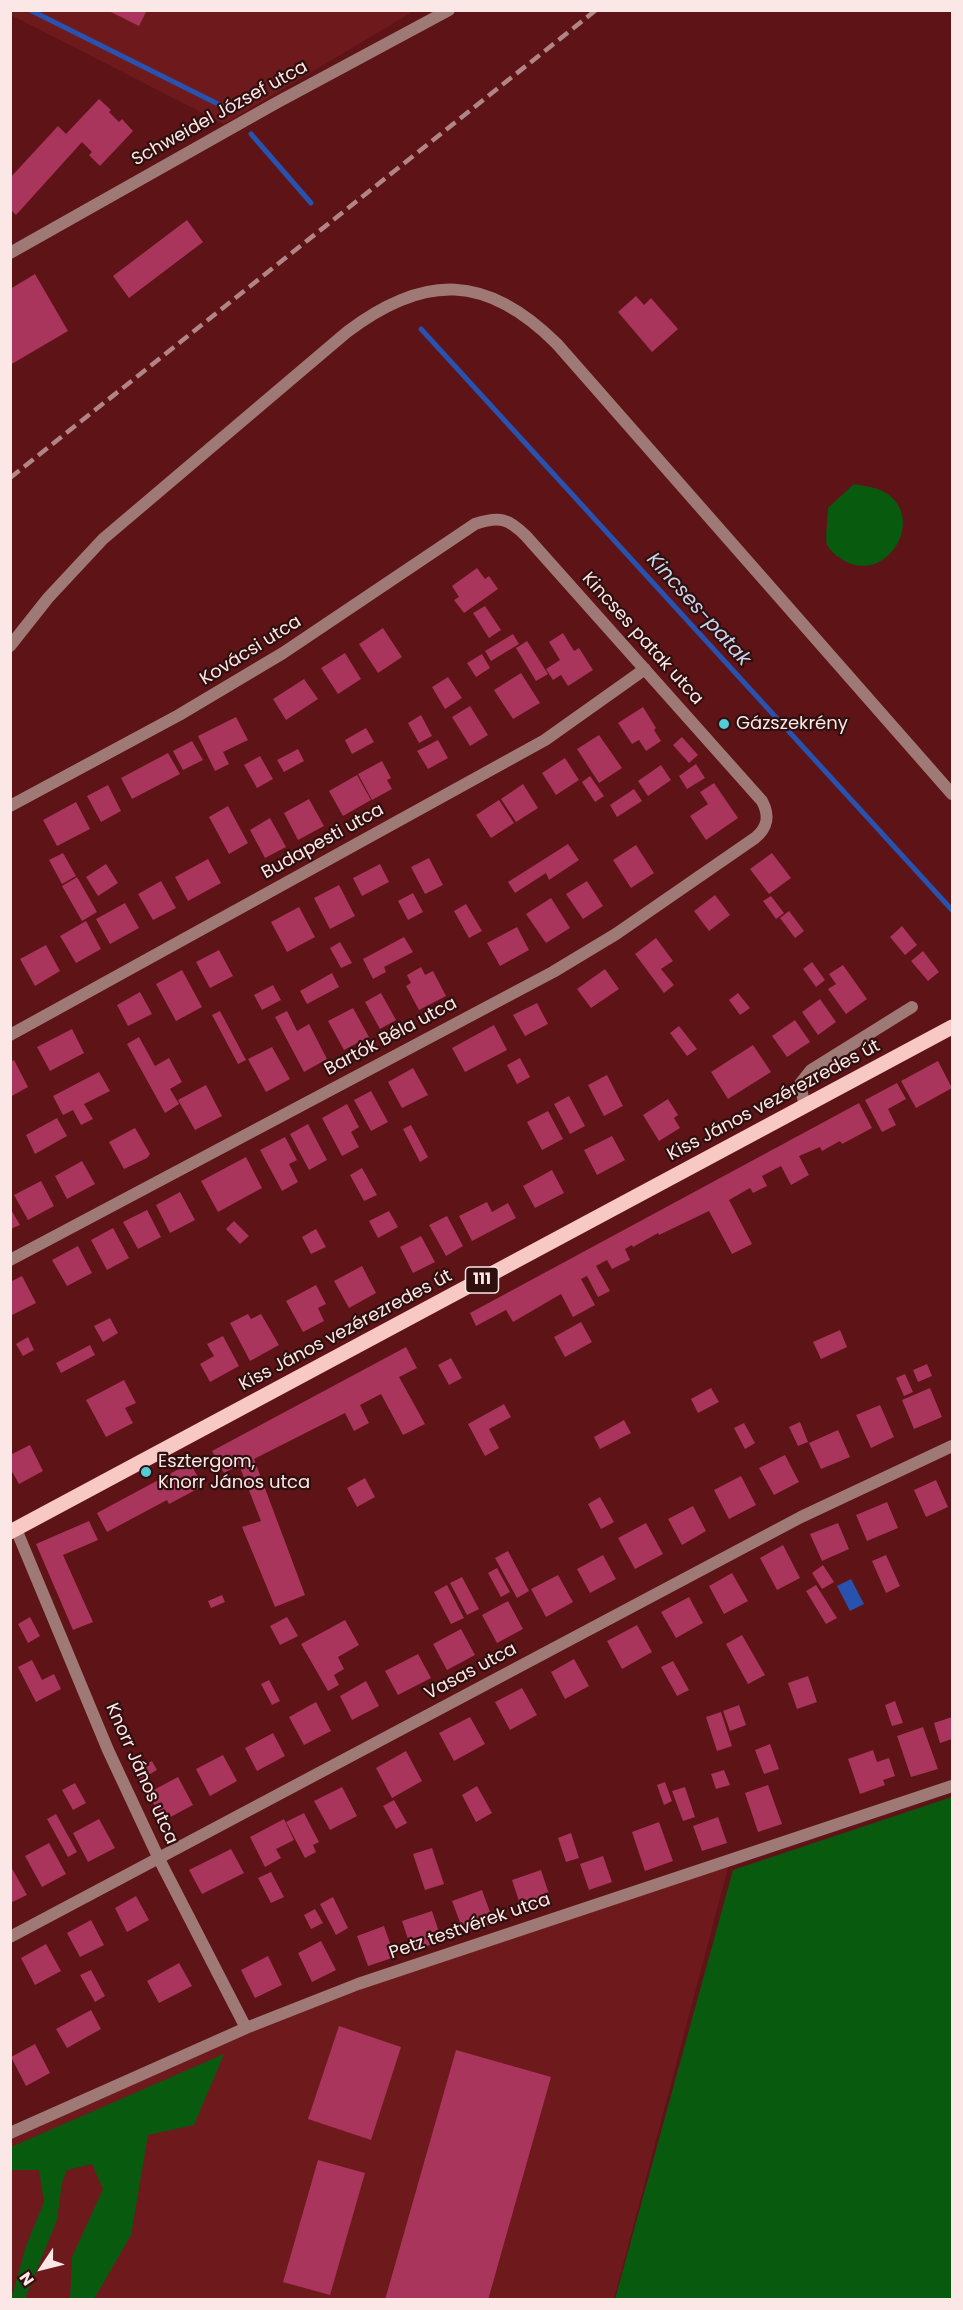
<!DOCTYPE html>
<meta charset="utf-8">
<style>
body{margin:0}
#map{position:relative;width:963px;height:2310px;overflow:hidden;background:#5e1317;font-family:Poppins,sans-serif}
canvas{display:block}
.frame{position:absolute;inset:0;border:12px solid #fbe7e6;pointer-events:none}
.north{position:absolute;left:12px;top:2238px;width:60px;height:60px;-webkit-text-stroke:4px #300f0f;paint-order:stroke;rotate:235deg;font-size:16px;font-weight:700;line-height:24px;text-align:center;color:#fbe7e6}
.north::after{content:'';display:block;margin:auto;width:21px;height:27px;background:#fbe7e6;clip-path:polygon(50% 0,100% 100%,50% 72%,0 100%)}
</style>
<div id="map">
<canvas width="963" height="2310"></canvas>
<div class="frame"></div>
<div class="north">N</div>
</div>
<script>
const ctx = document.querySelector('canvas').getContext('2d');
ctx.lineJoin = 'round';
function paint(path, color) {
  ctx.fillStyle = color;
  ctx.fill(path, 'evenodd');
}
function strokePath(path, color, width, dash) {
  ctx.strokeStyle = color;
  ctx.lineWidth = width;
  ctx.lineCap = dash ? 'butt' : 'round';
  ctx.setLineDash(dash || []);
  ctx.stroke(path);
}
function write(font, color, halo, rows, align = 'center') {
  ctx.font = font + ' Poppins,sans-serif';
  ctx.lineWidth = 4.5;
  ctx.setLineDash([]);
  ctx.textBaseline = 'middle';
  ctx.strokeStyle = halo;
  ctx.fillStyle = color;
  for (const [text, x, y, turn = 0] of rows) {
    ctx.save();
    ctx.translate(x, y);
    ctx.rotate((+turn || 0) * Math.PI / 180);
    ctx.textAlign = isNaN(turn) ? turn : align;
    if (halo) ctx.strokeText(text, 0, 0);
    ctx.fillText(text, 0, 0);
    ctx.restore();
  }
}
paint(new Path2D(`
 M10,11H414L224,124L11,15Z
 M730,1860L614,2299H11L10,2135L246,2028Z`), '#6e1a1d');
paint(new Path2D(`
 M854,484C864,486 877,487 886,493C928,520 884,589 840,558C835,555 830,550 827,545C825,538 828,516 828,508Z
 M952,1797V2299H615L733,1870Z
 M224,2054L194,2125L148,2135L131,2235L94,2299H70L72,2257L103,2189L92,2164L67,2170L62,2183L57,2220L25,2299H11L26,2246L44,2202L39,2170H11V2147Z`), '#085a0f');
paint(new Path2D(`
 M851,1579L864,1604L850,1611L837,1586Z`), '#2952af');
strokePath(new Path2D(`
 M30,10L232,111
 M251,134L311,203
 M421,329L952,910`), '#2952af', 5);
paint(new Path2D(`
 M107,10H143L146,12L139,26Z
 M99,99L111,110L109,112L119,122L122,119L133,131L100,166L89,155L92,152L82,142L16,215L10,209V178L58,126L66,134Z
 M187,220L203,242L129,298L113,276Z
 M35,274L68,331L10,365V289Z
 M636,296L644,305L651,298L678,329L652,352L618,312Z
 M477,568L485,579L489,576L498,589L464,613L454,600L459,597L452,586Z
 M485,606L501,630L489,638L473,613Z
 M383,628L402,657L378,673L359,644Z
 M563,633L574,651L579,648L593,670L568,686L561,675L553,680L546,669L560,660L549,642Z
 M513,634L519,644L491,661L485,651Z
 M527,641L548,674L536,681L516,648Z
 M345,653L361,679L338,694L321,668Z
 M482,654L490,668L476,677L467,663Z
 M521,673L540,703L513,719L494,690Z
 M448,677L462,698L445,709L432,687Z
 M304,679L318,699L286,720L273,699Z
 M470,706L488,735L470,746L452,717Z
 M643,707L656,728L654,730L661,741L646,751L639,740L632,744L618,723Z
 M421,715L432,736L419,743L408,723Z
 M236,717L248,740L223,752L229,764L215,771L198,736Z
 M366,728L374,742L352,754L345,740Z
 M599,735L622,768L599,783L577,749Z
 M682,737L698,755L689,763L673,745Z
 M438,740L448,758L428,769L417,751Z
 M192,741L203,760L183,770L173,751Z
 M298,749L304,761L284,772L277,760Z
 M168,753L180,774L132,799L121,778Z
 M260,756L273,779L257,788L244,765Z
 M565,758L579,780L556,795L542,773Z
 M382,761L391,778L387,780L392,789L372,800L358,774Z
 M696,764L705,778L687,789L679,776Z
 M661,765L671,780L648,796L638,781Z
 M357,775L371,800L343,816L329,791Z
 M590,776L604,796L595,802L582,782Z
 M714,783L738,818L706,840L690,816L708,804L700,792Z
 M523,784L538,808L516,822L501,799Z
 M108,785L121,811L101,822L87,796Z
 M634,789L642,801L617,817L610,805Z
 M309,799L324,826L298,840L284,813Z
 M499,800L514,823L491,838L476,815Z
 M76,802L90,829L57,846L43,820Z
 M228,806L248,843L229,854L209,817Z
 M270,818L286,847L265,858L250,830Z
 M568,844L579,860L549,880L546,873L515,893L508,882Z
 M636,845L654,873L631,888L613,860Z
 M63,853L76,876L62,884L49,860Z
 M772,853L791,878L769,894L750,869Z
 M429,858L443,885L425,894L411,867Z
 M208,859L221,883L188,901L175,877Z
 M106,864L118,883L98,896L86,877Z
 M380,864L389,882L362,896L353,878Z
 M77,877L97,912L82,921L62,886Z
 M161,881L176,908L153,920L138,894Z
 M587,881L603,906L583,919L566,894Z
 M339,885L355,916L330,929L314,898Z
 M413,893L423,912L408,920L398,901Z
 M715,895L730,915L709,931L694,911Z
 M771,896L784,913L776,919L763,901Z
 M551,898L570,928L546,943L526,914Z
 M125,903L139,928L110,944L96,919Z
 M466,904L482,931L469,938L454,911Z
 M299,907L315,937L287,952L271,922Z
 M789,911L804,931L795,938L780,918Z
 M86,921L101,949L76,963L60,936Z
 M902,926L917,945L905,955L890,937Z
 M517,927L529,950L500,966L487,943Z
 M404,937L413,952L384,967L386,972L373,979L363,959Z
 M656,938L673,961L661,969L674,985L664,993L635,954Z
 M340,942L352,963L341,968L330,948Z
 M46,945L60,971L35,986L20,959Z
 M219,950L233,976L210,988L196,962Z
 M923,951L939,972L928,981L911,961Z
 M812,962L825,980L816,987L803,969Z
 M843,965L867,999L846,1014L828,989L836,984L829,974Z
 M421,967L425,975L433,971L446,996L419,1010L406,986L411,983L407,975Z
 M605,969L619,989L591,1008L577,989Z
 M182,970L202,1007L176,1021L156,984Z
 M332,973L339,987L307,1004L300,991Z
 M273,985L281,1000L262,1010L254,995Z
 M140,992L152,1014L128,1026L117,1005Z
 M381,993L396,1020L380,1029L365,1002Z
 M738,993L750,1008L740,1015L729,1000Z
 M820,999L836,1022L818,1035L802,1012Z
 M537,1003L548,1024L525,1036L513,1015Z
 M353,1008L369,1037L344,1050L328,1021Z
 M220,1011L246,1060L238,1064L212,1015Z
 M287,1011L297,1031L309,1024L327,1059L304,1072L275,1017Z
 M795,1020L810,1042L787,1057L772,1036Z
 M494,1025L507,1050L465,1072L452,1048Z
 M679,1026L697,1049L687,1056L670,1033Z
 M72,1029L84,1053L50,1071L37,1047Z
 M139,1037L155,1066L169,1058L182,1082L170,1089L179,1104L165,1113L127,1044Z
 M753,1045L771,1072L728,1099L711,1072Z
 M272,1047L290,1079L266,1092L248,1059Z
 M520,1058L530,1077L517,1084L507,1065Z
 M14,1060L28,1087L10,1097V1062Z
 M938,1061L952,1088L916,1108L901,1081Z
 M413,1068L428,1095L402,1108L388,1082Z
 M99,1072L110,1091L84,1104L93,1119L81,1125L73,1110L63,1115L53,1096Z
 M607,1075L623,1106L604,1116L588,1085Z
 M897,1083L906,1099L888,1109L896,1125L882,1132L865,1100Z
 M206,1085L222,1116L195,1130L178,1100Z
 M371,1091L388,1122L371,1131L354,1100Z
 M569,1096L585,1126L570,1134L554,1104Z
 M668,1099L678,1115L674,1118L680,1128L659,1141L643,1115Z
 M859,1103L872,1128L842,1144L840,1141L822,1151L820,1147L799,1156L809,1175L791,1185L781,1166L762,1176L767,1186L753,1193L750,1188L729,1200L752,1244L732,1254L709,1211L659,1235L658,1233L633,1247L632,1245L625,1249L630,1260L612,1269L607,1260L596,1266L610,1291L598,1297L587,1276L581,1279L595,1305L573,1317L561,1294L513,1322L506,1310L476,1326L470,1313Z
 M347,1104L359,1127L351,1132L359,1147L342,1156L322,1118Z
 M548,1111L563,1139L542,1150L527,1122Z
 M57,1118L67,1136L35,1154L26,1135Z
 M308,1124L327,1160L309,1170L290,1134Z
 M411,1125L428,1157L420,1162L403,1129Z
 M135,1128L150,1154L147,1158L124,1169L109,1142Z
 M612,1136L625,1160L597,1175L584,1150Z
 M285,1137L297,1160L289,1164L298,1182L282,1191L260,1150Z
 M246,1157L262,1188L218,1212L201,1181Z
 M82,1161L95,1184L67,1199L55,1176Z
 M362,1168L377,1195L364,1201L350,1175Z
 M552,1170L564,1193L535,1208L523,1186Z
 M41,1181L54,1206L28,1220L14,1195Z
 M180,1192L195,1220L170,1233L156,1205Z
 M487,1202L492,1212L508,1203L516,1218L472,1241L459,1216Z
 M10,1208L20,1225L10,1229Z
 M147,1210L161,1237L138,1249L123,1222Z
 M389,1211L398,1227L378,1238L369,1221Z
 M447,1216L463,1246L446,1256L429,1225Z
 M234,1221L249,1236L240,1244L226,1229Z
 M113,1228L129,1258L107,1270L91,1240Z
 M316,1229L326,1247L311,1254L302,1237Z
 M421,1236L435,1262L413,1273L400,1247Z
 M78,1246L92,1273L67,1286L52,1260Z
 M362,1266L376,1293L349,1308L334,1281Z
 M22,1276L36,1303L10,1316V1282Z
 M316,1285L326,1304L318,1308L324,1321L303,1332L286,1301Z
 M248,1314L251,1319L261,1314L279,1345L250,1361L230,1323Z
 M110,1318L118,1333L103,1342L94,1326Z
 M581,1322L592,1342L565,1357L554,1337Z
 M840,1330L847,1347L821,1359L813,1342Z
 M223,1336L239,1366L210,1382L200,1364L214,1356L207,1344Z
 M28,1337L34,1350L23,1356L16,1344Z
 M90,1345L95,1355L61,1373L56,1363Z
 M406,1347L417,1368L399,1377L425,1424L403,1435L381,1394L360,1405L369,1423L354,1431L345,1413L254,1459L305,1595L275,1607L242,1527L261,1521L239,1465L224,1473L212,1451Z
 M451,1358L462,1378L449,1385L438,1365Z
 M927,1364L932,1376L918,1382L913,1370Z
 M905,1374L913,1392L904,1396L896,1378Z
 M124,1380L136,1403L125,1408L133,1423L106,1437L86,1400Z
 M711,1388L719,1402L698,1413L691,1399Z
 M930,1388L942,1417L914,1429L902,1400Z
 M504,1404L511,1417L489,1429L499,1448L485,1456L468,1424Z
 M880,1405L894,1437L871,1448L856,1415Z
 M624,1420L631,1433L600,1449L594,1437Z
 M800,1422L808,1442L798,1446L789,1427Z
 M744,1423L755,1443L745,1449L734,1428Z
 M838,1430L850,1457L821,1469L809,1443Z
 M30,1445L43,1471L19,1484L10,1468V1455Z
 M785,1455L799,1482L774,1495L759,1468Z
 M190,1463L203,1486L169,1504L167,1500L107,1532L97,1513Z
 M741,1476L756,1505L729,1519L714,1490Z
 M365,1478L375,1497L357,1507L347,1488Z
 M936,1480L948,1507L926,1517L914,1490Z
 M600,1497L614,1522L601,1529L588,1504Z
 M887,1502L898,1528L867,1541L856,1515Z
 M693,1506L706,1531L682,1545L668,1519Z
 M89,1521L98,1540L63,1555L93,1622L73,1630L36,1544Z
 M646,1523L663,1554L635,1569L618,1538Z
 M838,1523L849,1549L822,1561L810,1534Z
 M783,1545L800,1578L777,1590L760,1558Z
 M508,1551L529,1591L517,1598L495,1558Z
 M603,1555L616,1579L590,1593L577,1569Z
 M886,1555L900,1586L886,1593L872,1561Z
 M823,1565L834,1582L822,1589L812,1573Z
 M497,1568L510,1592L501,1597L488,1573Z
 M732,1573L748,1601L724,1614L709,1586Z
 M558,1575L573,1602L546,1617L531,1589Z
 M462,1577L479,1609L467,1615L450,1583Z
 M447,1585L464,1618L451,1624L434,1592Z
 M816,1585L837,1618L826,1624L806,1591Z
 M222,1595L225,1602L211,1608L208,1601Z
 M689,1597L703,1623L676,1638L661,1612Z
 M508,1601L523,1629L497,1643L482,1615Z
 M30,1617L40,1636L28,1643L18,1624Z
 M287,1617L298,1636L280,1645L270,1626Z
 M345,1620L359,1645L338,1657L344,1669L334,1675L339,1685L328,1691L301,1644Z
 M637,1625L652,1652L622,1669L607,1641Z
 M461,1629L475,1655L447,1670L433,1644Z
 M742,1635L765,1675L748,1684L726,1644Z
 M418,1654L431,1678L398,1695L385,1671Z
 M574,1659L589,1686L565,1699L551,1672Z
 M32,1660L42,1680L54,1674L61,1689L36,1702L18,1667Z
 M673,1661L689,1690L677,1696L661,1667Z
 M808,1676L817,1702L797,1709L788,1683Z
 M269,1680L280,1701L272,1705L261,1684Z
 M366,1681L379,1706L352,1720L340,1696Z
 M522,1688L537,1715L510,1730L495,1702Z
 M895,1701L903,1723L892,1726L885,1705Z
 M316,1702L331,1731L304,1745L289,1717Z
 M739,1705L746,1725L730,1731L723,1711Z
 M721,1712L732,1746L717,1751L706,1717Z
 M470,1717L485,1744L454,1761L439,1733Z
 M952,1717V1739L940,1743L934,1723Z
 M923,1727L938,1769L911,1777L897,1736Z
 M273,1733L285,1756L257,1771L245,1748Z
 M770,1744L779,1769L764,1774L755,1750Z
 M873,1750L877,1762L889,1758L895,1776L883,1780L885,1785L860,1794L848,1759Z
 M406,1751L422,1781L392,1798L376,1768Z
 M223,1755L237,1781L210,1796L196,1769Z
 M152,1761L157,1770L140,1780L135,1770Z
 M724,1770L730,1785L716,1789L711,1774Z
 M178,1777L193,1805L163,1821L148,1793Z
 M665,1782L672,1801L664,1805L657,1785Z
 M75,1783L86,1803L73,1810L62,1790Z
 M768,1785L782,1824L758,1832L745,1793Z
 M477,1786L492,1813L476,1822L462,1795Z
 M342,1787L357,1816L330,1830L314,1801Z
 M685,1787L695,1817L683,1821L672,1791Z
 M394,1800L407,1823L396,1829L383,1806Z
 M304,1813L319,1842L313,1845L316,1852L305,1858L286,1822Z
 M56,1814L77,1852L68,1857L47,1819Z
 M718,1817L727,1843L702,1851L693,1826Z
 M99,1819L115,1848L88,1862L73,1833Z
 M284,1819L294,1840L276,1849L281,1858L265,1867L250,1837Z
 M659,1822L673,1861L645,1871L632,1832Z
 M571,1833L579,1858L566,1862L558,1838Z
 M49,1843L66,1874L42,1887L25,1856Z
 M432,1848L444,1884L425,1890L413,1854Z
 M231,1849L244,1873L202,1894L189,1870Z
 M603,1856L612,1882L589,1890L580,1864Z
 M10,1865L27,1895L10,1903Z
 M541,1870L552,1903L523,1913L512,1880Z
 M271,1872L284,1897L271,1903L258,1878Z
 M482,1890L494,1923L464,1933L452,1901Z
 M136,1896L149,1920L127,1932L115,1908Z
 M333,1897L348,1928L336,1935L320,1904Z
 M315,1909L323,1923L311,1929L304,1915Z
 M432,1911L442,1941L412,1951L402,1921Z
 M91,1920L104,1945L80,1957L67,1933Z
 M384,1926L395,1957L368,1966L357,1936Z
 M321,1941L336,1970L312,1982L298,1953Z
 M46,1944L61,1971L35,1985L21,1958Z
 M268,1956L282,1985L255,1998L241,1970Z
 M179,1963L192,1986L159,2003L147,1981Z
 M91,1970L105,1996L95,2002L80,1975Z
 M91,2010L101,2029L67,2048L56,2029Z
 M339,2026L401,2047L371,2140L308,2119Z
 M35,2044L50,2073L26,2086L11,2057Z
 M456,2050L551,2077L488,2300H385Z
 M318,2160L365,2173L330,2295L283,2282Z`), '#a9345c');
strokePath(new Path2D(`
 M10,253L276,103L449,10
 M10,646L48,598L103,539L347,332C425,273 487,274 557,344L952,794
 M10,806L179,715L283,653L475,524C499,516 508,518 526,536L762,801C770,816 768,827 755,838L616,934L553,972L10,1260
 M10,1035L545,740L645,669
 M805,1107L800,1084L811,1070L912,1007
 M16,1529L108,1750L159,1859L246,2028
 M10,1937L801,1517L952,1446
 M10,2133L246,2028L358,1984L952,1786`), '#9f7976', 12);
strokePath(new Path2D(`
 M10,1532L952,1027`), '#f7c8c4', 15);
strokePath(new Path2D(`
 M10,478L596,10`), '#b18485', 4.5, [12, 6]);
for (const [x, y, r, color] of [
 [724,724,6,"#52ccd6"],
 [146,1472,6,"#52ccd6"]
]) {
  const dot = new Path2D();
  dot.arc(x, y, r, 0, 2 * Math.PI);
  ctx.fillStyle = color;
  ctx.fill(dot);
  strokePath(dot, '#300f0f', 2);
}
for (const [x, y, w] of [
 [482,1280,33]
]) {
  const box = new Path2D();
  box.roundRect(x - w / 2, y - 13, w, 26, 4.5);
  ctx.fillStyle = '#300f0f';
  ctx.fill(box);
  strokePath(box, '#fbe7e6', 1.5);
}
write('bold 16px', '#fbe7e6', null, [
 ["111",482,1280]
]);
write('18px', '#fbe7e6', '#300f0f', [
 ["Schweidel József utca",220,114,-29],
 ["Kincses patak utca",642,639,48],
 ["Kovácsi utca",251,651,-32],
 ["Budapesti utca",323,842,-29],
 ["Bartók Béla utca",391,1037,-28],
 ["Kiss János vezérezredes út",774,1101,-28],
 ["Kiss János vezérezredes út",346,1331,-28],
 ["Vasas utca",471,1672,-28],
 ["Knorr János utca",141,1774,66],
 ["Petz testvérek utca",470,1927,-19]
]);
write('18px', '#fbe7e6', '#300f0f', [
 ["Gázszekrény",736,724],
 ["Esztergom,",158,1462],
 ["Knorr János utca",158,1483]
], 'left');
write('italic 20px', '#c7d4ec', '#300f0f', [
 ["Kincses-patak",698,610,48]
]);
</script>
